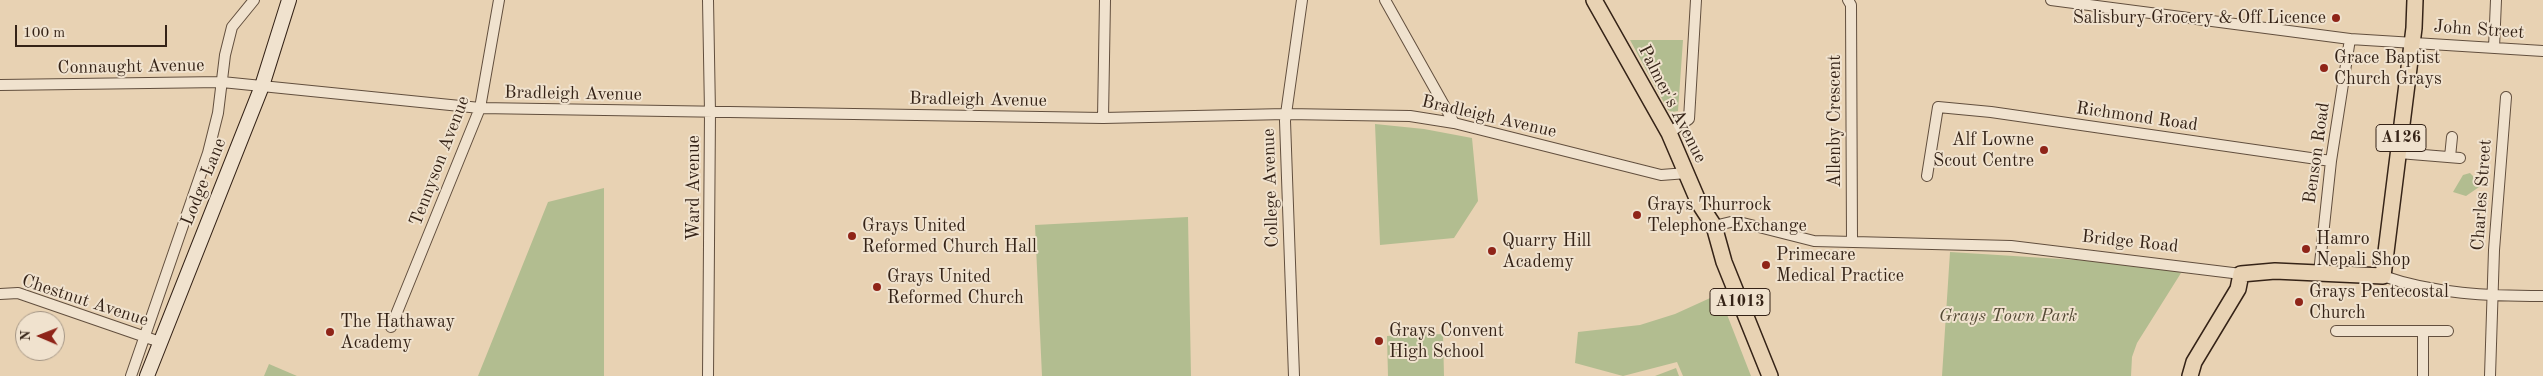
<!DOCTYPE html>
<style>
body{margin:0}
#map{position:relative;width:2543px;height:376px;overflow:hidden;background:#e8d2b3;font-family:"Old Standard TT",serif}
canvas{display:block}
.north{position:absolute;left:15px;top:311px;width:50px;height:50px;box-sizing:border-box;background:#f0e2ce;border:1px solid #a59685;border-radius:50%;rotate:271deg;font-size:14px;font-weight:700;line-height:20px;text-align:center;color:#352317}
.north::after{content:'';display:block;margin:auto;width:18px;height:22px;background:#8f2418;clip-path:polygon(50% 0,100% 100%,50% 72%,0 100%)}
.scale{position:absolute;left:15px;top:25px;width:152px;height:22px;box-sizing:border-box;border:2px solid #352317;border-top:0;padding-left:6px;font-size:15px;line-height:18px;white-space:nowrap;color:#352317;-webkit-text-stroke:4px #f0e2ce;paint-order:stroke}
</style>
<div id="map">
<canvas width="2543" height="376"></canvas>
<div class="north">N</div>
<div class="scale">100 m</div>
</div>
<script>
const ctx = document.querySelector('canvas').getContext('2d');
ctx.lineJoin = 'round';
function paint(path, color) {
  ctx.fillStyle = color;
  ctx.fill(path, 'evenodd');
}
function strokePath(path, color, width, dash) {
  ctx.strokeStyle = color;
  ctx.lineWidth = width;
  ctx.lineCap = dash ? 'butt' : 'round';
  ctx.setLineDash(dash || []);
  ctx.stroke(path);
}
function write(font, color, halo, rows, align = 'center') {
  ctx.font = font + ' "Old Standard TT",serif';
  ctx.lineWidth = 4;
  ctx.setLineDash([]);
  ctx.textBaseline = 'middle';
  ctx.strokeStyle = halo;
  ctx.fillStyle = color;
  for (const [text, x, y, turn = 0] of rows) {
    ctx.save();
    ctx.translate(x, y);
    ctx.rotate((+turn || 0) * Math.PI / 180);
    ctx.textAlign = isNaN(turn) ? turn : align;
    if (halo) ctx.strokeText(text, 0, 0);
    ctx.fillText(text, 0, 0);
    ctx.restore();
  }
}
paint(new Path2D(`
 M1630,40H1683L1678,111L1672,112L1668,110Z
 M1375,124L1424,129L1472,138L1478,201L1454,238L1380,245Z
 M2470,173L2482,185L2466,196L2453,192L2463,175Z
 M604,188V376H478L548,202Z
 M1188,217L1191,376H1042L1035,225Z
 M1950,252L2157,265L2181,273L2137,343L2132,357L2131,376H1942Z
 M1719,294L1751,376H1683L1677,362L1623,376L1575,363L1578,332L1640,325L1675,314Z
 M1443,334L1444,376H1388L1387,336Z
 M269,364L297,376H264Z
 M1676,368L1679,376H1655Z`), '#b2bd90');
const street = new Path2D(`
 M1385,0L1454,123
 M1848,0L1851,5L1852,242
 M2051,0L2350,39L2543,51
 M2494,48L2496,0
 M0,85L222,82L480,108L1103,118L1286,114L1410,116L1454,123L1661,175L1687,173
 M1103,118L1105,0
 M1669,133L1689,119L1696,0
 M2399,153L2460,158
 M2450,157L2452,137
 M1927,176L1938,107L1991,112L2331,161
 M1714,226L1735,221L1814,241L2011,246L2241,274
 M2319,273L2331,161L2350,39
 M2383,276C2434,294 2489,296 2543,296
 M0,294L18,293L160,342
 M391,327L480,108L499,0
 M2336,331H2448
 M2423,331V376
 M131,376L208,153L218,113L225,55L232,27L254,0
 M708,376L710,112L708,0
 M1294,376L1285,121L1302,0
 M2490,376L2494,250L2506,97`);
const secondary = new Path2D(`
 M147,376L262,86L289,0`);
const primary = new Path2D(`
 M1594,0L1669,133L1699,203L1714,226L1724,262L1770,376
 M2190,376L2194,362L2238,289L2241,274L2275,271L2383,276L2414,28L2415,0`);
strokePath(street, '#624f3e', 12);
strokePath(secondary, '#352317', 16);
strokePath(primary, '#352317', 18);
strokePath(street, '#f0e2ce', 10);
strokePath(secondary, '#f0e2ce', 14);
strokePath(primary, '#e8d2b3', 15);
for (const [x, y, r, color] of [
 [2336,18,5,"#8f2418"],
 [2324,68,5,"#8f2418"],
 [2044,150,5,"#8f2418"],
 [1637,215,5,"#8f2418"],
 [852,236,5,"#8f2418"],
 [2306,249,5,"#8f2418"],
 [1492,251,5,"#8f2418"],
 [1766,265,5,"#8f2418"],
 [877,287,5,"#8f2418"],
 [2299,302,5,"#8f2418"],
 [330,332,5,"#8f2418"],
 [1379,341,5,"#8f2418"]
]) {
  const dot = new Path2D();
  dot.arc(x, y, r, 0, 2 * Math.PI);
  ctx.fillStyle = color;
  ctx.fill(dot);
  strokePath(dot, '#f0e2ce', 2);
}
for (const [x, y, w] of [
 [2401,138,50],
 [1740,302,60]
]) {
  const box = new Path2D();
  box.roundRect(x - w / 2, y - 13.5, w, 27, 4);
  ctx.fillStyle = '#f0e2ce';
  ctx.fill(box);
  strokePath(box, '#352317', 1);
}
write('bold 16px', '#352317', null, [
 ["A126",2401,138],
 ["A1013",1740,302]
]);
write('18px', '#352317', '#f0e2ce', [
 ["Salisbury Grocery & Off Licence",2326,18,"right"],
 ["Grace Baptist",2334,58],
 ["Church Grays",2334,79],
 ["Alf Lowne",2034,140,"right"],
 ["Scout Centre",2034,161,"right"],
 ["Grays Thurrock",1647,205],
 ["Telephone Exchange",1647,226],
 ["Grays United",862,226],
 ["Reformed Church Hall",862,247],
 ["Hamro",2316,239],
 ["Nepali Shop",2316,260],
 ["Quarry Hill",1502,241],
 ["Academy",1502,262],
 ["Primecare",1776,255],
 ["Medical Practice",1776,276],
 ["Grays United",887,277],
 ["Reformed Church",887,298],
 ["Grays Pentecostal",2309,292],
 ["Church",2309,313],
 ["The Hathaway",340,322],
 ["Academy",340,343],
 ["Grays Convent",1389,331],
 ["High School",1389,352]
], 'left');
write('18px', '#352317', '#f0e2ce', [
 ["John Street",2479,30,4],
 ["Connaught Avenue",131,67,-1],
 ["Bradleigh Avenue",573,94,1],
 ["Bradleigh Avenue",978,100,1],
 ["Palmer's Avenue",1672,104,63],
 ["Bradleigh Avenue",1489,117,13],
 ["Richmond Road",2137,117,8],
 ["Allenby Crescent",1835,121,-90],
 ["Benson Road",2317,153,-82],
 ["Tennyson Avenue",440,161,-69],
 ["Lodge Lane",204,182,-68],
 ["Ward Avenue",694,188,-90],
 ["College Avenue",1271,188,-92],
 ["Charles Street",2482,195,-86],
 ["Bridge Road",2130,242,6],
 ["Chestnut Avenue",85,301,18]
]);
write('italic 18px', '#544a35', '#f0e2ce', [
 ["Grays Town Park",2008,316]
]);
</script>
